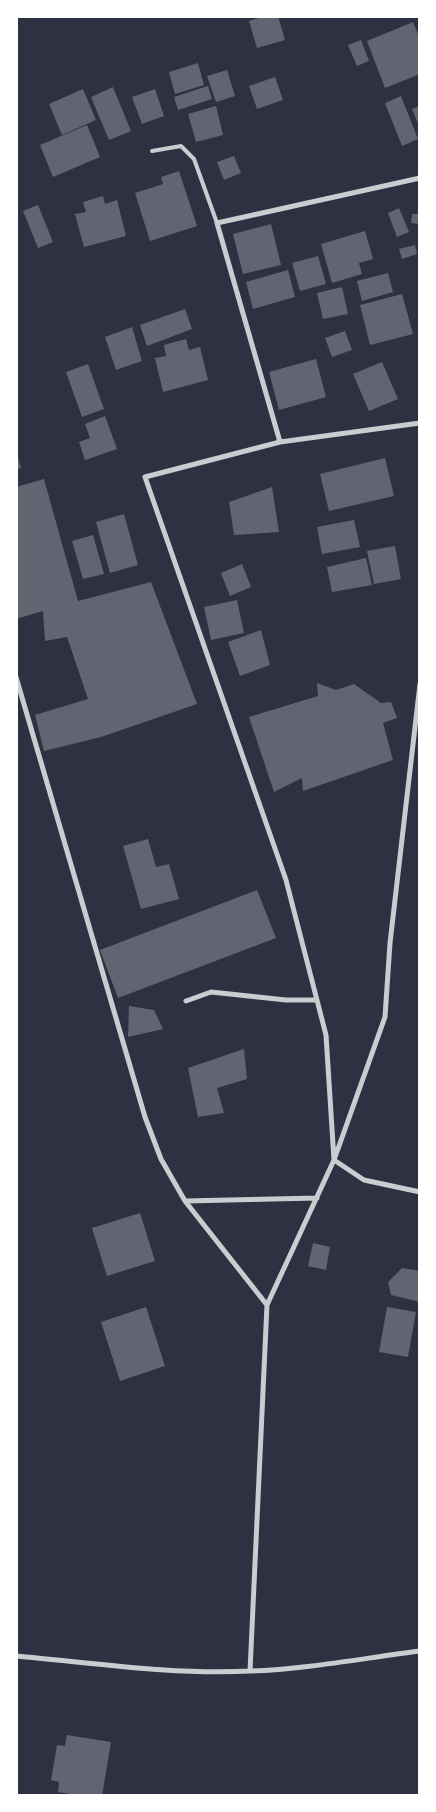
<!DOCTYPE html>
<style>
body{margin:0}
#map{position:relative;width:436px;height:1812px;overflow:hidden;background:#2d3142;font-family:"Noto Sans",sans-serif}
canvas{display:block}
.frame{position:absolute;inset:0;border:18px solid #fff;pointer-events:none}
</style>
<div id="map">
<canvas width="436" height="1812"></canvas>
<div class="frame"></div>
</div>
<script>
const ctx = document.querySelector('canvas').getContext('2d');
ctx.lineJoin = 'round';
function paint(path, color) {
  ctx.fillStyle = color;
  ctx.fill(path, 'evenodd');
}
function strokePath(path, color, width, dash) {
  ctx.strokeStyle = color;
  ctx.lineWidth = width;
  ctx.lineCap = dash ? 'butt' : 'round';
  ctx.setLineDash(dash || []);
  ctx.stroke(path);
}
paint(new Path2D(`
 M265,16H278L285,40L257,48L249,21Z
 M413,22L420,39V74L385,88L367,41Z
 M361,40L369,61L357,66L348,45Z
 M198,63L204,85L175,94L169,72Z
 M227,70L235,96L216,102L207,76Z
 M275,77L283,100L257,109L249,86Z
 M208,86L212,99L178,110L174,97Z
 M113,87L131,131L109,140L91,97Z
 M83,89L96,120L62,135L49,104Z
 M155,89L164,116L142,124L132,97Z
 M401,96L418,139L402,146L385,103Z
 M216,106L223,135L196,142L188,114Z
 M420,106V128L412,109Z
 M87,125L100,157L53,177L40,145Z
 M234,156L241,173L224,180L217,162Z
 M179,171L197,226L150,241L135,193L163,184L161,177Z
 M103,196L105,204L117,200L126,236L84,247L75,214L86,212L83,202Z
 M38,205L53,242L38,248L23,211Z
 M399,208L409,232L397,237L388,213Z
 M412,214H420V224L411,223Z
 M271,224L281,265L243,274L233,234Z
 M365,231L373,259L359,263L362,274L332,283L321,244Z
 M415,245L417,254L402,259L399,249Z
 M318,256L326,284L300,291L292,263Z
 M288,270L295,297L253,309L246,282Z
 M388,273L393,292L362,301L357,281Z
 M342,287L348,314L323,319L317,293Z
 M402,294L413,334L370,345L360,305Z
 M185,309L192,329L147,346L140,325Z
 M132,327L142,361L116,370L105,337Z
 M345,331L352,350L332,357L325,338Z
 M186,339L189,350L200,347L208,380L163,392L155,358L166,356L164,345Z
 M316,359L326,397L279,410L269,372Z
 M382,362L398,399L369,411L353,374Z
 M88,364L104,409L82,417L66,372Z
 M105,416L117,449L85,460L79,442L90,438L85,424Z
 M16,450L21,468L16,469Z
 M385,458L394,496L329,511L320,474Z
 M44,479L78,601L151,582L197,704L101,737L44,751L35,715L88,699L67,637L45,641L43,611L16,619V487Z
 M272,487L279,532L234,535L229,502Z
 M124,514L138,565L110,573L96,522Z
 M354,520L360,547L322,554L317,527Z
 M93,535L104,574L83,579L72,541Z
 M395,546L401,579L374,584L367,551Z
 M366,558L372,585L332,592L327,567Z
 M242,564L251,587L230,596L221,573Z
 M237,600L244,633L211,640L204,607Z
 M261,630L270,665L240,676L228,642Z
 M317,683L336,690L354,684L381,703L391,702L397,718L383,723L393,760L303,791L302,778L274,792L249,717L318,696Z
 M148,839L156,867L169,864L179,899L141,909L123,846Z
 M257,890L276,938L118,998L100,950Z
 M129,1006L154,1010L163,1029L128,1037Z
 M244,1049L247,1079L217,1088L224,1113L198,1117L188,1068Z
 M140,1213L155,1261L107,1276L92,1228Z
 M313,1243L330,1247L326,1270L308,1266Z
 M402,1268L420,1271V1302L391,1295L388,1282Z
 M146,1307L165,1366L120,1381L101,1322Z
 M387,1307L416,1312L408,1357L379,1352Z
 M67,1735L111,1742L102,1796H83L58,1792L59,1782L51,1780L57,1745L65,1746Z`), '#626471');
strokePath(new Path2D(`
 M152,151L181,146L194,159L217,223`), '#caccd0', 4);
strokePath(new Path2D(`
 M420,423L280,442L145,477L286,880L326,1035L334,1160L364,1180L420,1192
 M280,442L217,223L420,178
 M16,677L145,1117L161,1159L185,1201L267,1305
 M186,1001L211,992L286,1000H317
 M185,1201L317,1198
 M16,1656C94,1663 172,1675 251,1671C307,1669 364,1658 420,1651
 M250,1671L267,1305L334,1160L385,1017L390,943L420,684`), '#caccd0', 5);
</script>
